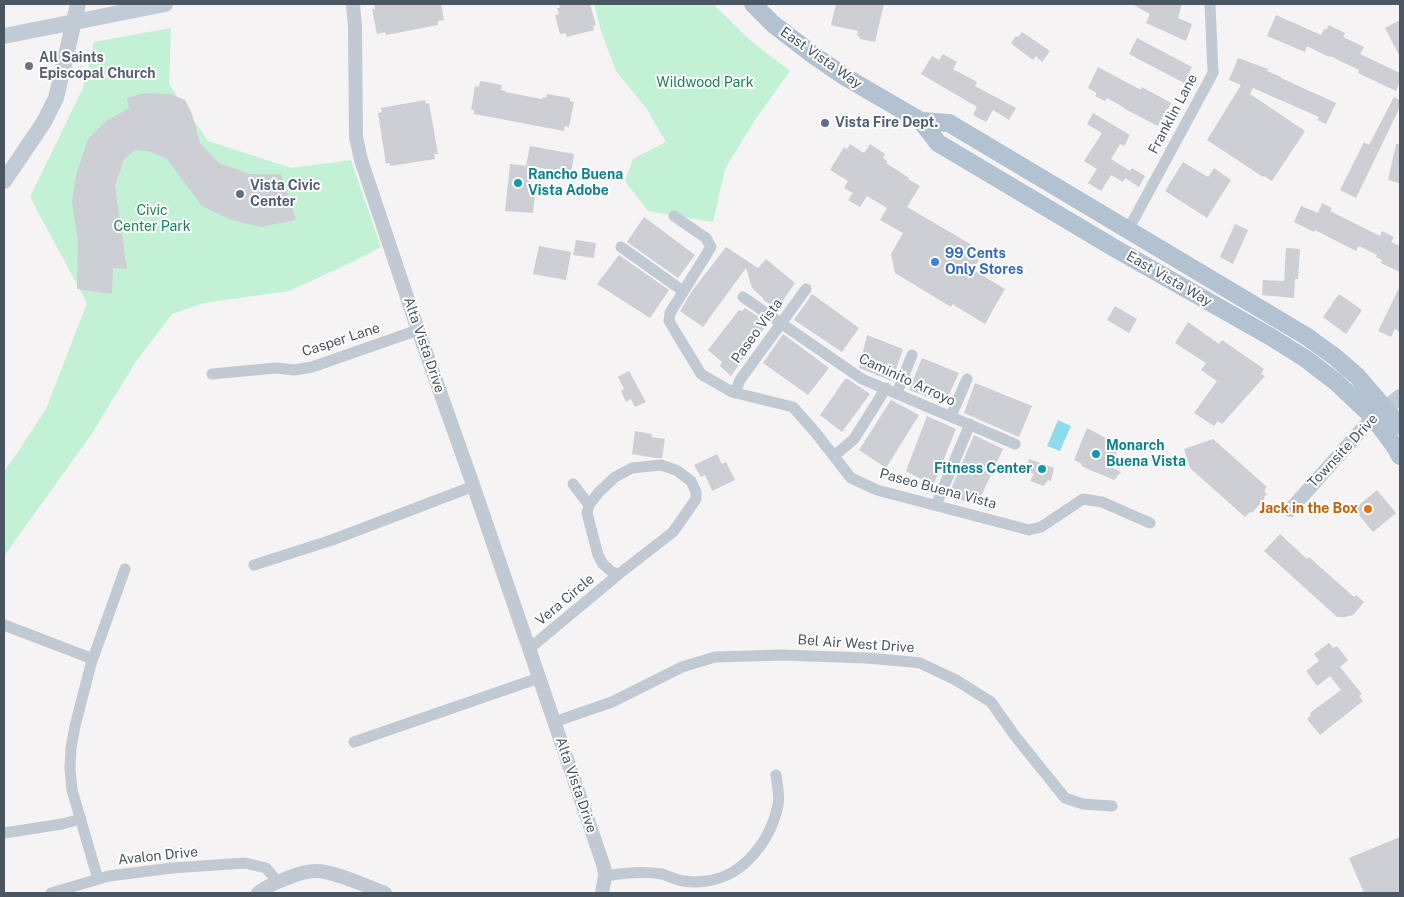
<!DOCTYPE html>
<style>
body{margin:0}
#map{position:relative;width:1404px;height:897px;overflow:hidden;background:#f5f3f3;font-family:"Public Sans",sans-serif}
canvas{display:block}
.frame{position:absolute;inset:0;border:5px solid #4a5661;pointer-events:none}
</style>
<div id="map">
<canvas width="1404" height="897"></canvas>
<div class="frame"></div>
</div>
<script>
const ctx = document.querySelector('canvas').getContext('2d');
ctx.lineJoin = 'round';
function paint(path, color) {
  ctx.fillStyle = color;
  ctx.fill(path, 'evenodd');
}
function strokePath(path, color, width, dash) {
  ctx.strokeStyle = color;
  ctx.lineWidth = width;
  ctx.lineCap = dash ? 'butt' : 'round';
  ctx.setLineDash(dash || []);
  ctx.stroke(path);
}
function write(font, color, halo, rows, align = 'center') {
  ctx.font = font + ' "Public Sans",sans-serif';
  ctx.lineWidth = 4;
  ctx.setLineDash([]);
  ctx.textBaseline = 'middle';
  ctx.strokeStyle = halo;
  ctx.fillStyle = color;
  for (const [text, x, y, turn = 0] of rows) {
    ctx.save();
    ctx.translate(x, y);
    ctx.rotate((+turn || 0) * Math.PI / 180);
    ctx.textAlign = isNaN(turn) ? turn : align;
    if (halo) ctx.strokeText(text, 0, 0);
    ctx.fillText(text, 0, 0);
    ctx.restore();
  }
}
paint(new Path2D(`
 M594,4H713L751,41L790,71L755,120L725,169L713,222L648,211L625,181L633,159L666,142L646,108L616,71L601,31Z
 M171,28L169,84L208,141L291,168L351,160L381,247L350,263L289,291L204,303L172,314L135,363L91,435L4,556V471L13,459L46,409L87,303L30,197L83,88L94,42Z`), '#c3f1d5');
paint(new Path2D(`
 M1058,420L1071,426L1060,451L1047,446Z`), '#90daee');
paint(new Path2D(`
 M374,4H441L444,20L438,21V25L386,35L385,32L377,34L372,9H375Z
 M559,4H590L596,25L593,26L594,30L567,37L566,33L560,34L555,15L559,14L557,8H560Z
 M836,4H884L875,42L860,39V37L857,36L858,31L831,25Z
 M1132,4H1182L1178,18L1192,24L1186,41L1146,23L1150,14Z
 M1276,15L1321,35L1324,29L1326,30L1329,25L1345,33L1343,37L1364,47L1360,54L1400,73V81L1396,91L1358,73L1359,70L1330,56L1329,57L1307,46L1305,52L1267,36Z
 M1400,20V57L1385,28Z
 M1022,32L1050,51L1042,62L1036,56L1033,60L1013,45L1011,43L1016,36L1018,37Z
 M1137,38L1192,67L1184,83L1129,54Z
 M943,54L957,62L953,69L977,82L975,86L1016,108L1009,120L993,110L986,122L973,115L977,107L921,74L932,56L939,60Z
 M1238,58L1268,69L1267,71L1281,77V78L1336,103L1326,124L1317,120L1319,117L1253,88L1250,94L1305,131L1272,181L1264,176L1263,177L1207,140L1241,85L1229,80Z
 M1098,67L1141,90L1142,87L1171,103L1158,126L1125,109V108L1107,98L1105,101L1095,96L1097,93L1088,88Z
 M480,81L502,85L501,90L506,91L505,92L542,99L543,97L546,98L547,94L570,98V101L574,102L569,127L565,126L564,131L474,114V110H471L475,86L479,87Z
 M144,93L170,94L185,100L192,114L200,143L219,163L249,174H281L296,220L261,227L232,220L202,206L167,159L148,151L135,150L124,159L115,186L127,269L113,268L112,294L77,289L78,244L72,201L76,175L88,139L106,121L129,108L127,98Z
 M1394,97L1400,100V107L1356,198L1340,190L1364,142L1369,145Z
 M425,100L426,104L429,103L438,154H434L435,159L390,166V163L386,164L378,113L382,112L381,108Z
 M1093,113L1130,135L1124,146L1120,144L1111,159L1130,171L1132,168L1145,176L1139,187L1125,178L1123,182L1111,175L1101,191L1088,183L1097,169L1084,161L1102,133L1087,124Z
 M850,144L864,153L870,144L885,154L883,158L887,161L886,163L909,178L908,179L920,186L907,207L984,252L973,270L1005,289L985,324L952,304L951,307L895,273L891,254L903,233L880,220L887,208L867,196L860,207L848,200L853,193L844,188L848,181L830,170L844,147L847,149Z
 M1396,144H1400V177L1399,183L1388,180Z
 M530,146L574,154L571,174L531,166L528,192L535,193L533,213L505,211L510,164L529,166L526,165Z
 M1183,162L1208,177L1214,168L1231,180L1207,218L1165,191Z
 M1322,203L1332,208L1330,211L1380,236L1382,231L1394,237L1391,242L1400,246V272L1381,263L1382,260L1376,257L1377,255L1359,246L1356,251L1315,230L1314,232L1294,222L1301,206L1318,213Z
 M644,217L695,255L678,278L627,242Z
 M1235,224L1248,230L1233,264L1220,257Z
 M576,240L596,243L594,258L573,255Z
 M539,246L571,252L566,280L533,274Z
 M726,247L758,268L766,259L795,283L777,309L763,300L764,299L752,288L746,268L703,327L680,311L692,291Z
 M1286,248L1300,249L1298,279H1295L1294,298L1262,295L1263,280L1284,281Z
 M619,255L669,290L650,318L597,284Z
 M1400,286V332L1395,329L1391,337L1378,331Z
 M812,294L859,328L842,352L794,320Z
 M1339,294L1362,310L1346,334L1323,317Z
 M1115,306L1137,319L1129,333L1107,320Z
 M745,308L768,323L731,376L720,366L722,362L708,350L739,310L742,311Z
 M1188,322L1219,344L1222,340L1264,369L1261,374L1265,376L1222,424L1218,421L1214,426L1194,413L1217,381L1201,370L1206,363L1175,343Z
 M783,334L829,368L808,395L763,363Z
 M867,335L903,349L892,381L859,368Z
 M922,358L959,373L945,403L909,390Z
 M629,371L646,402L635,407L631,399L626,402L621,391L624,389L618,377Z
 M845,379H848L870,394L842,432L820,415Z
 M975,383L1032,406L1019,437L964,413Z
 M891,400L919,415L886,468L859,450Z
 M927,416L956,429L933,486L906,471Z
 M1087,428L1119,445L1111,467L1121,472L1114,480L1081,466L1082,464L1074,460Z
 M635,431L652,434L651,437L665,439L662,458H655L632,454Z
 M974,435L1003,449L977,505L948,496Z
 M1213,439L1267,487L1264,491L1267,494L1264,497L1265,498L1252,513L1250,512L1245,517L1190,468L1184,449Z
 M717,454L722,464L726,462L735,480L712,491L705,475L701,477L694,465Z
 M1029,459L1054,468L1051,481L1048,480L1044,486L1030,481L1034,474L1026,471Z
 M1377,490L1396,513L1373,532L1354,509Z
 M1280,534L1307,559L1309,557L1354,597L1356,595L1364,602L1353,615L1345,617H1337L1264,551Z
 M1329,643L1333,648L1337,646L1348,660L1340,667L1362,694L1359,696L1363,701L1320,735L1307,719L1311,715L1310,713L1341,690L1330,676L1317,686L1306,671L1319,661L1314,654Z
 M1400,837V893H1364L1349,858Z`), '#cdcfd5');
strokePath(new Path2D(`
 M674,216L706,238L711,247L670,313L669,321L701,374L732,392L793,407L815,432L851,478L877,490L1029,530L1041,527L1083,499L1102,502L1150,523
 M1128,230L1213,73L1210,4
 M621,247L683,291
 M743,297L862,379L1015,444
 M212,374L276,368L294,370L312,367L418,330
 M735,393L740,380L806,289
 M897,393L912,355
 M951,416L967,379
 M834,456L854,439L886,388
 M573,484L589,505
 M936,505L970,424
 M254,565L332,540L474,486
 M4,625L93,659
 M530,648L619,574L673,532L696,499V492L691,481L676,470L661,465L632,468L615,477L599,492L589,505L587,513L598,555L603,564L612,572L619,574
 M554,722L612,702L682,667L715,657L782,655L866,658L912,662L920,663L956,680L991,702L1015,736L1065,798L1083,804L1112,806
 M354,742L539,678
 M4,833L62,824L81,819
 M605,876C623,873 643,871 662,874C669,876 676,880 684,881C690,882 700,882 707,881C744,876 771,840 778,805C780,796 777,784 776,775
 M98,879L72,790L70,769L71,748L75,726L91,664L125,569
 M51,893L109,876L172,868L245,863L266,868L278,882`), '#c1cad2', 11);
strokePath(new Path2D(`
 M353,4L355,26L356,137L361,160L418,330L471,479L604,867L605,876L602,893
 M1290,510L1373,417
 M258,893C266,886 275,883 285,879C295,875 305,871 315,871C332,870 368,887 385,893`), '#c1cad2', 14);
strokePath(new Path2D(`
 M4,36L165,4
 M4,181L44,122L56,98L78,4
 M1375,416L1400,397`), '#c1cbd6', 16);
strokePath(new Path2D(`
 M753,4L773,24L816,57L847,78L921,121L938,143L1116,249L1271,337L1306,359L1336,382L1373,417L1395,447L1400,456
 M921,121L949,123L1306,336L1335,357L1357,376L1400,426`), '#b3c2d1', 18);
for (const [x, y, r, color] of [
 [29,66,5,"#6b7280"],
 [825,123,5,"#5c6f8a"],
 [518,183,5,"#0f9aa8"],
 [240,194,5,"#5c6f8a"],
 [935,262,5,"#3f7fe0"],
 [1096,454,5,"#0f9aa8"],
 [1042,469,5,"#0f9aa8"],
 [1368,509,5,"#e8710a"]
]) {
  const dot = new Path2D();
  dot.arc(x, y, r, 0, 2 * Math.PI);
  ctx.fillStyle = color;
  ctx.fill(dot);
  strokePath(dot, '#fff', 2);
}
write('bold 14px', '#5b616d', '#fff', [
 ["All Saints",39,58],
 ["Episcopal Church",39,74]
], 'left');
write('14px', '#4a5661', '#fff', [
 ["East Vista Way",821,58,35],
 ["Franklin Lane",1173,114,-62],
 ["East Vista Way",1169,279,30],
 ["Paseo Vista",757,331,-54],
 ["Casper Lane",341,340,-18],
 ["Alta Vista Drive",424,345,71],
 ["Caminito Arroyo",907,380,25],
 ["Townsite Drive",1343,451,-47],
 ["Paseo Buena Vista",938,489,15],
 ["Vera Circle",565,600,-40],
 ["Bel Air West Drive",856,644,4],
 ["Alta Vista Drive",576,785,71],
 ["Avalon Drive",158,856,-6]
]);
write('14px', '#17864f', '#fff', [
 ["Wildwood Park",705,83],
 ["Civic",152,211],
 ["Center Park",152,227]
]);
write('bold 14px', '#4e5e75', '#fff', [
 ["Vista Fire Dept.",835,123],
 ["Vista Civic",250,186],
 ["Center",250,202]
], 'left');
write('bold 14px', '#0d838f', '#fff', [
 ["Rancho Buena",528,175],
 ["Vista Adobe",528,191],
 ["Monarch",1106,446],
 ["Buena Vista",1106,462],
 ["Fitness Center",1032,469,"right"]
], 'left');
write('bold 14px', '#366cbe', '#fff', [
 ["99 Cents",945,254],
 ["Only Stores",945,270]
], 'left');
write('bold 14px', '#c56008', '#fff', [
 ["Jack in the Box",1358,509]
], 'right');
</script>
